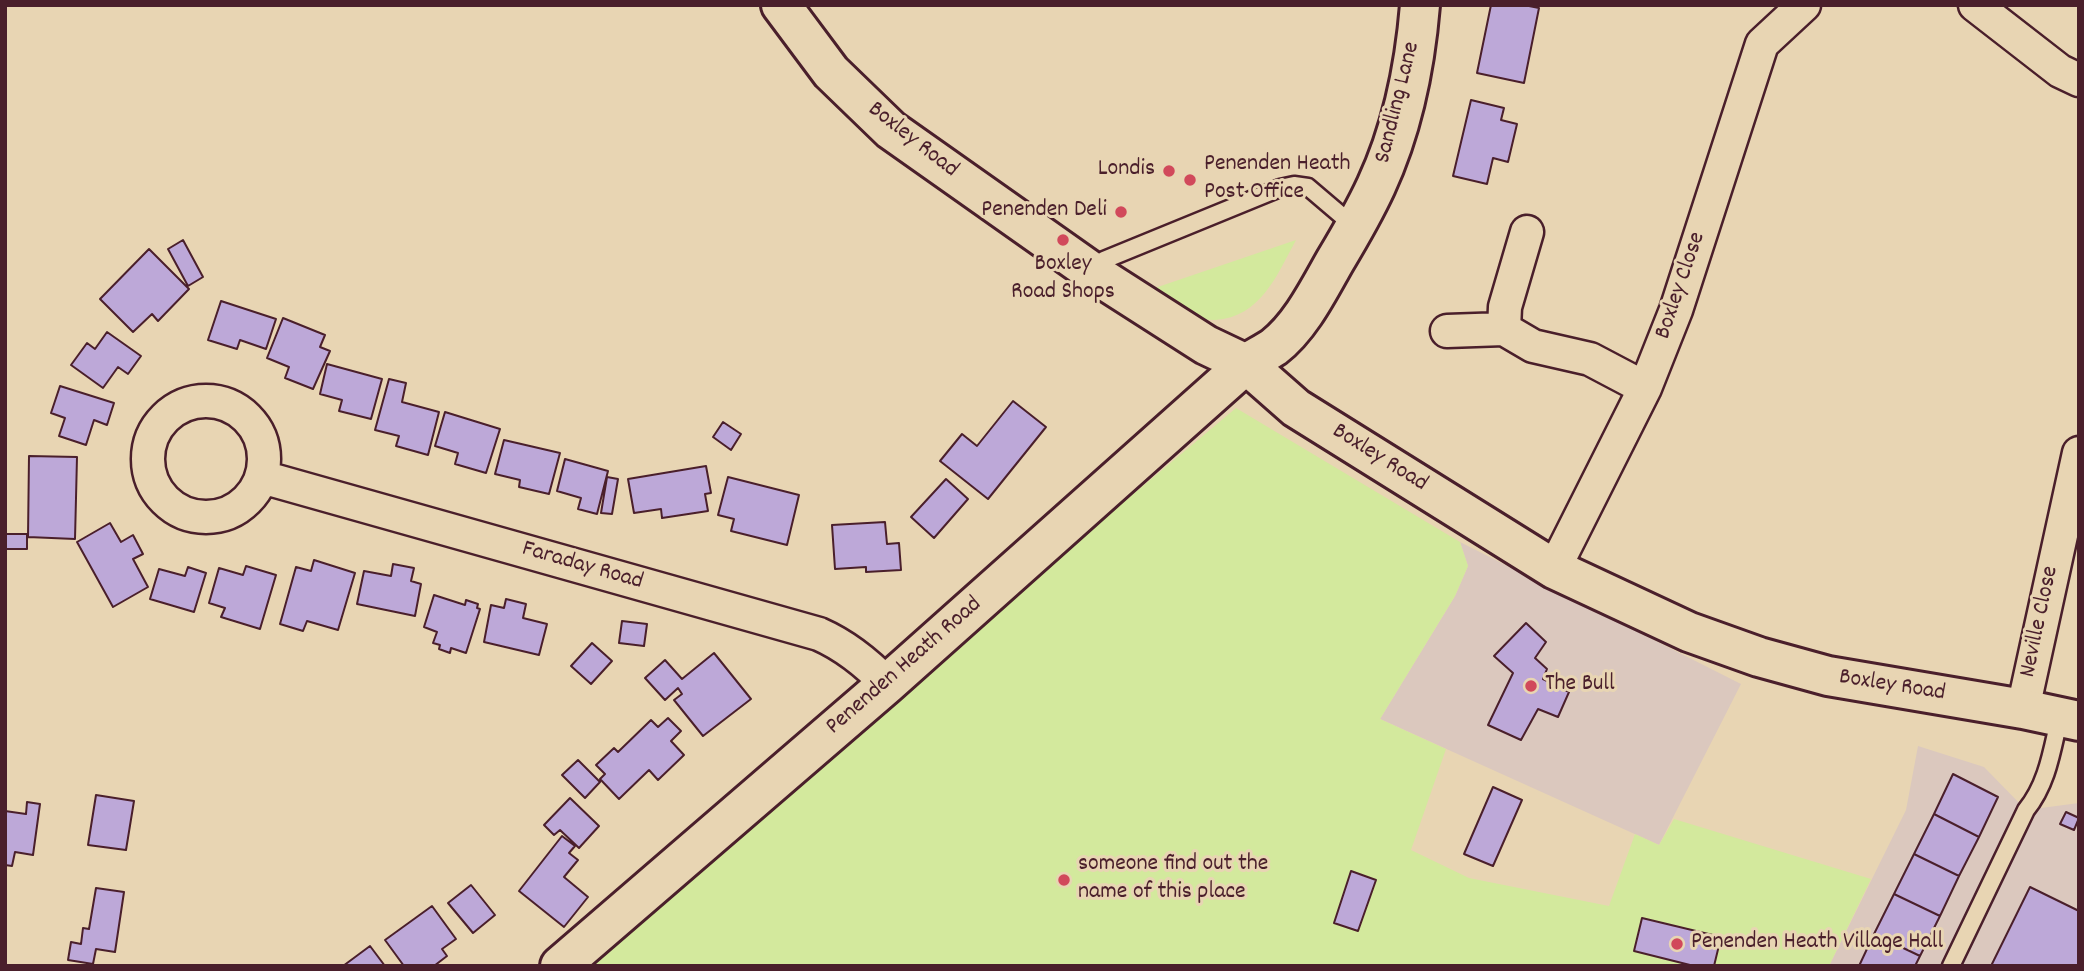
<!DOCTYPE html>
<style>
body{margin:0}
#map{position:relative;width:2084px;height:971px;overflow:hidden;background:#e8d5b3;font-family:Dekko,sans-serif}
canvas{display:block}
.frame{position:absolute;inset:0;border:7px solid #4a1f2b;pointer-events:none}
</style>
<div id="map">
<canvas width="2084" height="971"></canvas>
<div class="frame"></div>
</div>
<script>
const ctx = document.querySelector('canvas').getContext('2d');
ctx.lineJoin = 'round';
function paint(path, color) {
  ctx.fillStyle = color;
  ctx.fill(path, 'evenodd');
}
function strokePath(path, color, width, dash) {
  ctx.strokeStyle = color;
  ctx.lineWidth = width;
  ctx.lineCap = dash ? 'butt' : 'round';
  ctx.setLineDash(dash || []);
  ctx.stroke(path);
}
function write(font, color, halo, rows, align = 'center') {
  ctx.font = font + ' Dekko,sans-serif';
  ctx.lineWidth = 6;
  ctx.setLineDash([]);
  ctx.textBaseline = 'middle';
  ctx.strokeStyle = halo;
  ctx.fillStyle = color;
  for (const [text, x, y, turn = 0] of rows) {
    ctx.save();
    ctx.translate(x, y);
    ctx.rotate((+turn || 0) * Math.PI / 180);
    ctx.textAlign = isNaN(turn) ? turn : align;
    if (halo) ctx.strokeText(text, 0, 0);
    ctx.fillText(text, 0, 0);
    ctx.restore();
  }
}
paint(new Path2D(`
 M1460,542L1741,684L1659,845L1380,719L1455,596L1468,566Z
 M1918,746L1984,767L2026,810L2079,803V966H1829L1906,810Z`), '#dbc8be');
paint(new Path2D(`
 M1296,240C1277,275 1261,317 1215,320C1206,320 1197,319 1188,316C1174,310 1159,299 1146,291Z
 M1236,408L1460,542L1468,566L1455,596L1380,719L1446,749L1411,850L1469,878L1609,906L1635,834L1659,845L1674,819L1871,879L1829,966H570Z`), '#d3e99d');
const building = new Path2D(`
 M1491,5H1524L1539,8L1524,83L1477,73Z
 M1471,100L1504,108L1501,120L1517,124L1508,162L1493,158L1487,184L1453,176Z
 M183,240L203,277L188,286L168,249Z
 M149,249L189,289L158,321L152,314L133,332L100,299Z
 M221,301L276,319L266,349L240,340L237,349L208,340Z
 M283,318L325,335L320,347L330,351L313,389L285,378L289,367L267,358Z
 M107,332L141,356L128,374L118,367L103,388L71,365L87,343L95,349Z
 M327,364L382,379L371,419L339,411L342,400L320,394Z
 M389,379L406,383L402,402L439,412L428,455L396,446L399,436L375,430Z
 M60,386L114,403L107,425L94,420L86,445L59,436L65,418L51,413Z
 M1013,401L1046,427L988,499L940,461L962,434L977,446Z
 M445,412L500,429L486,473L455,464L458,453L435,446Z
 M723,422L741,434L731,450L713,437Z
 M504,440L560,453L549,494L519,487L520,480L495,474Z
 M29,456L77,457L75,539L28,537Z
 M565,459L608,471L597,514L578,509L581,498L557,491Z
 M706,466L711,493L705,494L708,511L662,518L661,509L634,513L628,479Z
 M607,477L618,479L612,514L601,513Z
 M728,477L799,495L787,545L731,531L734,519L718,515Z
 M946,479L968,499L934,538L911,517Z
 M885,522L887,544L899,543L901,570L866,572V567L835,569L832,525Z
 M110,523L121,542L133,535L143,554L133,559L148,587L113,607L77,542Z
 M5,534H27V549H5Z
 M314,560L355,573L338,630L307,621L303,631L280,624L296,567L311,571Z
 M393,564L414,568L411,581L421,584L415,616L357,604L364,571L391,576Z
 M246,566L276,575L260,629L221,617L225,608L209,603L219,568L243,575Z
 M188,567L206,573L194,612L150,599L159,569L185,576Z
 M434,595L465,605L466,600L478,604L477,608L480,609L466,653L451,648L450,653L439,649L440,645L433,643L437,632L424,627Z
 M506,599L526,604L523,618L547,624L539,655L484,642L491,605L504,608Z
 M622,621L647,624L644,646L619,643Z
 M1526,623L1546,642L1535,658L1547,669L1543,679L1569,692L1558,717L1538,709L1521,740L1488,725L1513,673L1494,656Z
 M592,643L612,661L591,684L571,666Z
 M714,653L751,699L703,736L674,700L682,694L678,688L665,700L645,678L665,660L682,679Z
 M668,718L681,731L671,741L684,755L658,780L649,770L619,799L600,779L605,774L596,765L614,748L618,752L651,720L658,727Z
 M578,760L600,782L585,798L562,775Z
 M1953,774L1998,797L1979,837L1934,814Z
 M1493,787L1522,800L1493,866L1464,854Z
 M96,795L134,801L126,850L88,845Z
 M570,798L599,826L579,848L560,830L554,835L544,825Z
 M27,802L40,804L33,855L15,852L12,866L5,865V811L26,814Z
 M2066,812L2079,818L2074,830L2060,824Z
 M1934,814L1979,837L1959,876L1914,854Z
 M562,836L575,846L569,853L578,860L564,877L588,897L564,927L519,891Z
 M1914,854L1959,876L1940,916L1894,894Z
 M1351,871L1376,880L1358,931L1334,923Z
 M471,885L495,915L473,933L448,903Z
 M2030,887L2079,911V966H1991Z
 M96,888L124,892L115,952L96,949L93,964L68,960L71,942L81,944L83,928L89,929Z
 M1894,894L1940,916L1920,956L1874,934Z
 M432,906L456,939L442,949L447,956L434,966H404L385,940Z
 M1642,918L1721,937L1714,966H1694L1634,951Z
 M1874,934L1920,956L1915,966H1859Z
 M370,946L385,966H343Z`);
paint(building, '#bda8d8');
strokePath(building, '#4a1f2b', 2);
const lane = new Path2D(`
 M1095,274L1104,260L1280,188L1294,185L1308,187L1355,227
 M1951,966L2026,810C2048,783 2052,749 2060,716`);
const street = new Path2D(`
 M1975,5L2060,71L2079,80
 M1504,329L1505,307L1527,232
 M1447,331L1504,329L1533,346L1590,359L1645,388
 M148 459a58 58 0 1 1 116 0a58 58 0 1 1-116 0Z
 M262,477L819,634C846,646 867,663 887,684
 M1554,569L1645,388L1676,310L1762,44L1804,5
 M2023,709L2079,453`);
const secondary = new Path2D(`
 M781,5L831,72L891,130L1095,274L1206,345L1246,364L1296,408L1554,569L1689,632L1759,657L1828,676L2023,709L2079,721
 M560,966L887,684L1246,364C1255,358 1265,353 1274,347C1301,326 1319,289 1335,261C1350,236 1364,212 1376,186C1402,130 1415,66 1420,5`);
strokePath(lane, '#4a1f2b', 21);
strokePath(street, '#4a1f2b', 37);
strokePath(secondary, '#4a1f2b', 44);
strokePath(lane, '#e8d5b3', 16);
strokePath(street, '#e8d5b3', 32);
strokePath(secondary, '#e8d5b3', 38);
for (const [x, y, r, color] of [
 [1169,171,7,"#d1495b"],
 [1190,180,7,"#d1495b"],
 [1121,212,7,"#d1495b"],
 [1063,240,7,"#d1495b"],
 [1531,686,7,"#d1495b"],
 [1064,880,7,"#d1495b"],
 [1677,944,7,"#d1495b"]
]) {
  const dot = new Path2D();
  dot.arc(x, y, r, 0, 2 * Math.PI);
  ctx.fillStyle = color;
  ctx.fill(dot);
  strokePath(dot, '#e8d5b3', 2.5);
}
write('24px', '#4a1f2b', '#e8d5b3', [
 ["Sandling Lane",1399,103,-76],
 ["Boxley Road",912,141,38],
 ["Boxley Close",1682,286,-71],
 ["Boxley Road",1379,459,32],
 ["Faraday Road",582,567,16],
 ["Neville Close",2041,622,-78],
 ["Penenden Heath Road",905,667,-41],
 ["Boxley Road",1892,687,9]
]);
write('24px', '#4a1f2b', '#e8d5b3', [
 ["Penenden Heath",1204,166],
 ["Post Office",1204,194],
 ["Londis",1155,171,"right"],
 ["Penenden Deli",1107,212,"right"],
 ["Boxley",1063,266,"center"],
 ["Road Shops",1063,294,"center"],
 ["The Bull",1545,686],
 ["someone find out the",1078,866],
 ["name of this place",1078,894],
 ["Penenden Heath Village Hall",1691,944]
], 'left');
</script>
